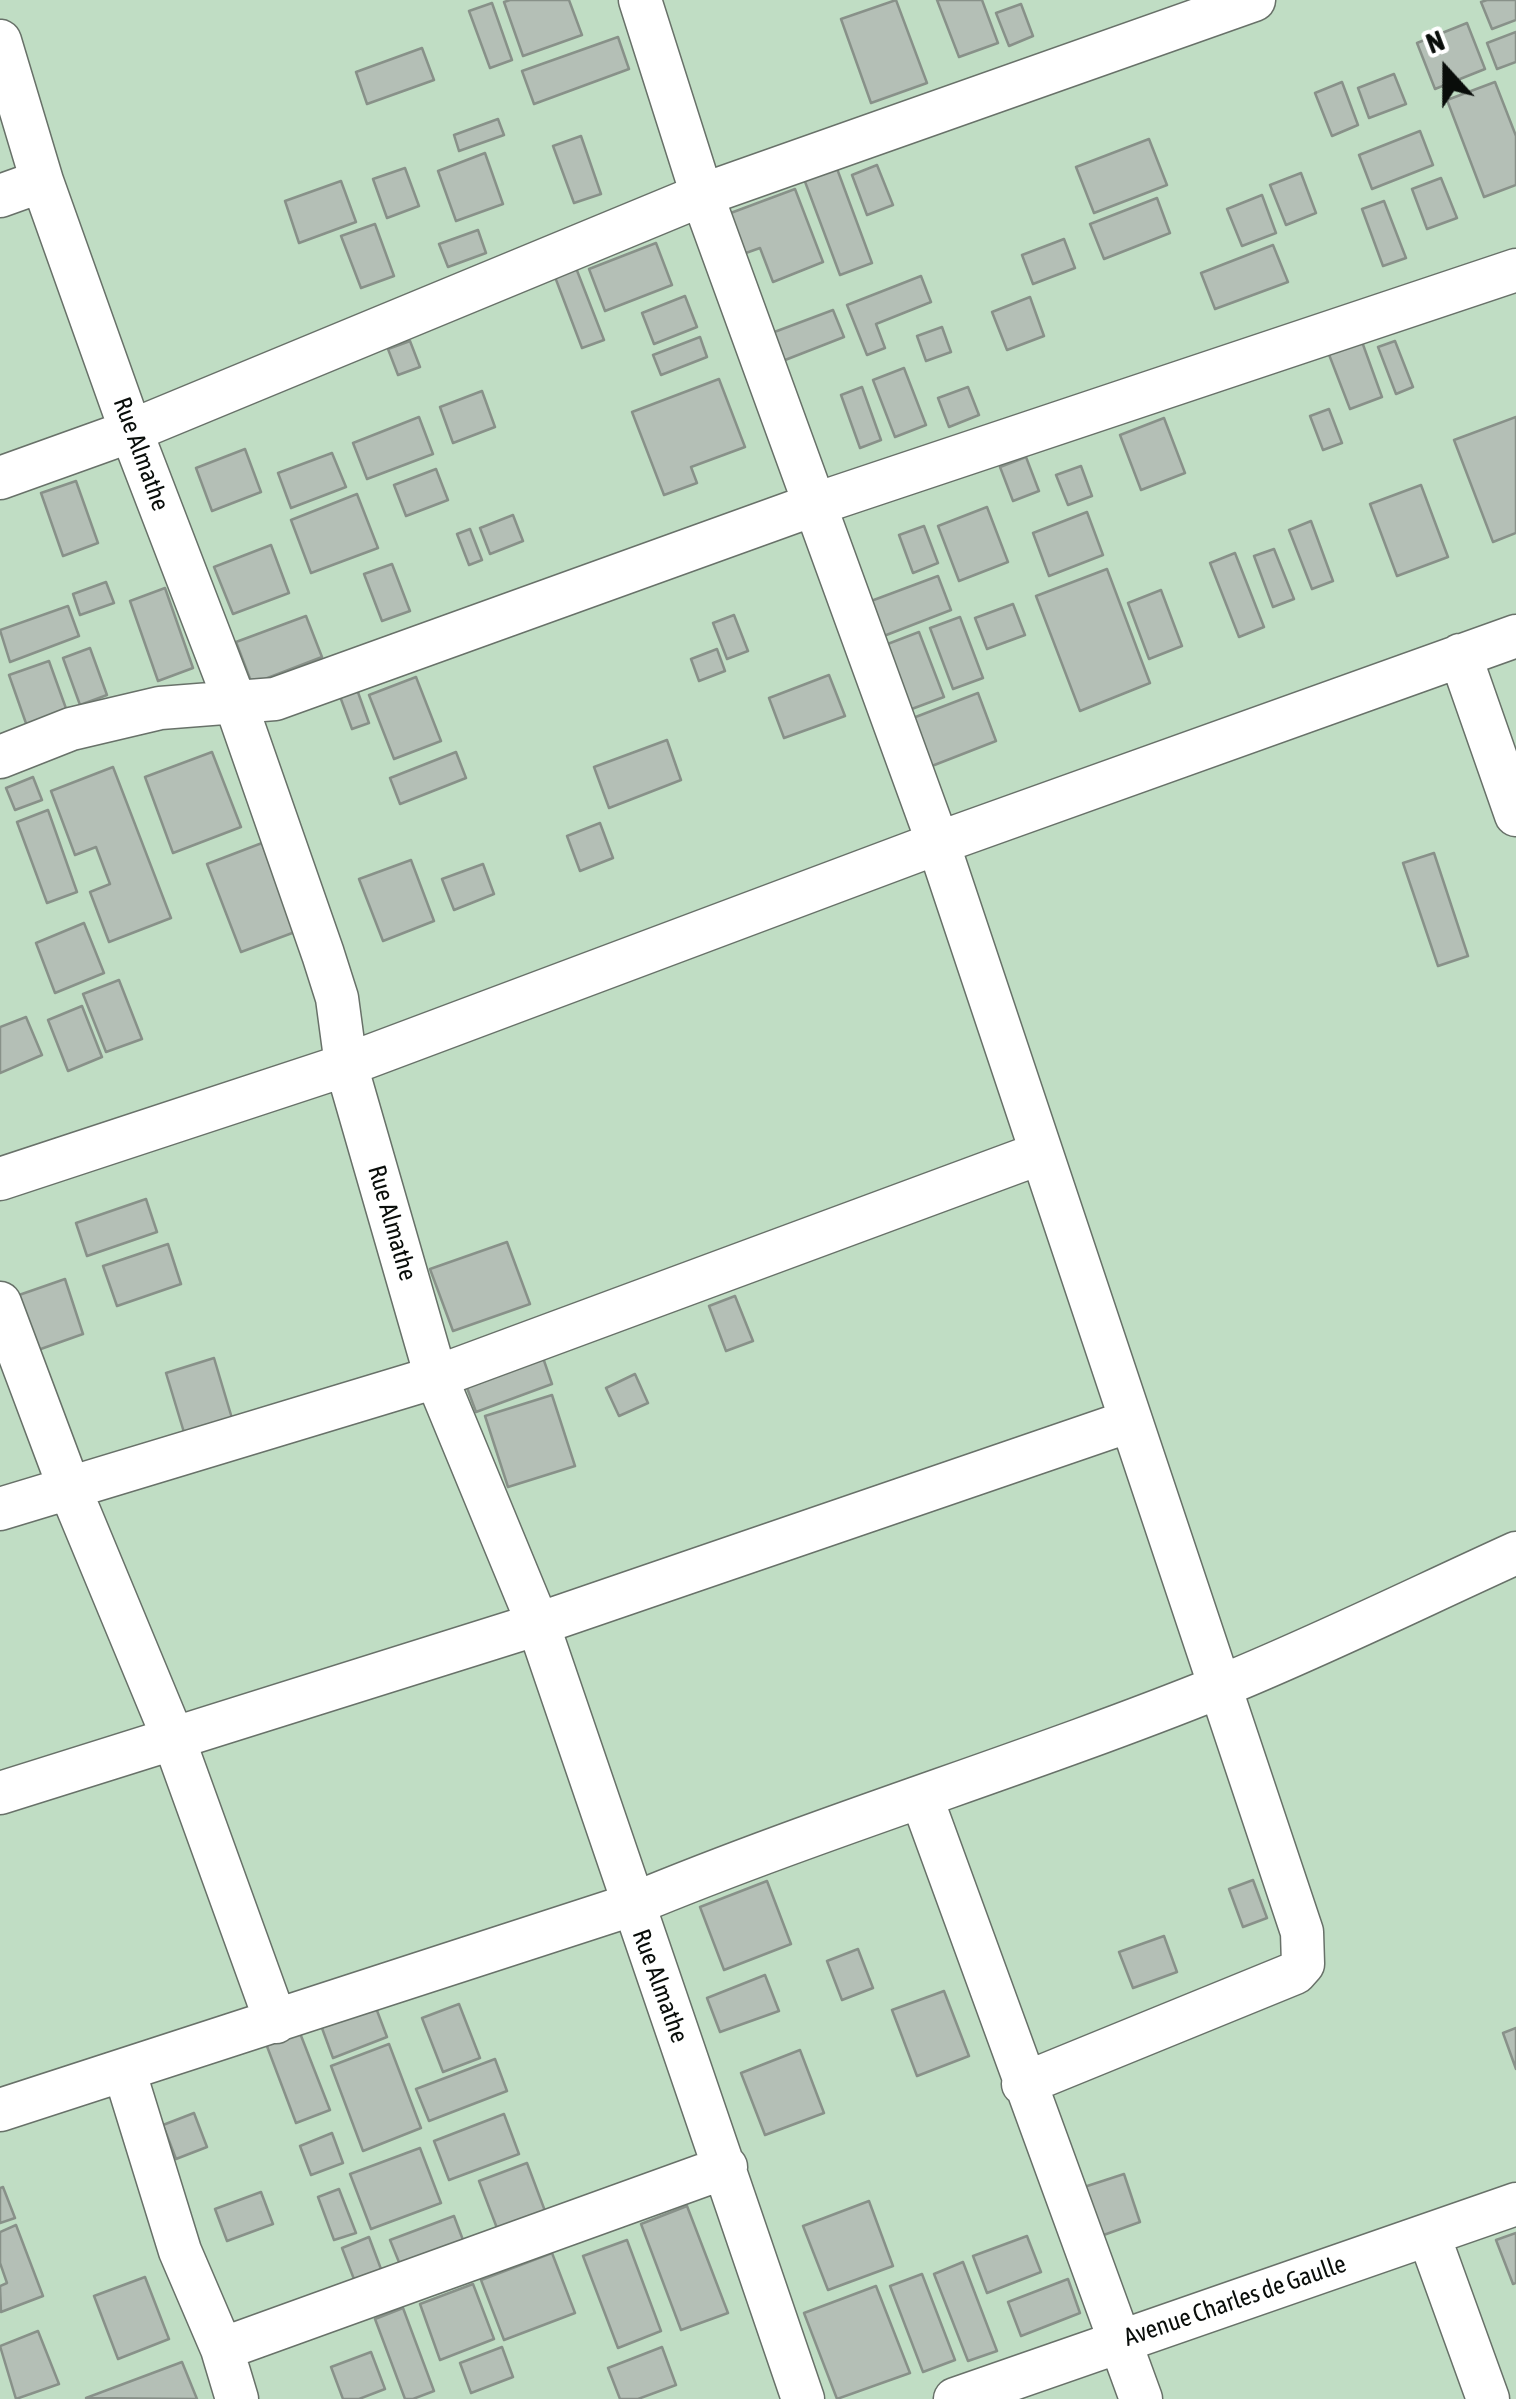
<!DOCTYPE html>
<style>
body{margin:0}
#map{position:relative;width:1516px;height:2399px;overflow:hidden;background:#f0faf1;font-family:"Asap Condensed",sans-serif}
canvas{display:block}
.north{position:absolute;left:1396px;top:20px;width:100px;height:100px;-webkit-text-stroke:8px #fff;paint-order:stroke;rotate:339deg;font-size:28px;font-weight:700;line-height:40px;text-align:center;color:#090d0a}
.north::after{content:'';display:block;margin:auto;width:35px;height:45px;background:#090d0a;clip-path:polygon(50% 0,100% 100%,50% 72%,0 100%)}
</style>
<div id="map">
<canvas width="1516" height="2399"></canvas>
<div class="north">N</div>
</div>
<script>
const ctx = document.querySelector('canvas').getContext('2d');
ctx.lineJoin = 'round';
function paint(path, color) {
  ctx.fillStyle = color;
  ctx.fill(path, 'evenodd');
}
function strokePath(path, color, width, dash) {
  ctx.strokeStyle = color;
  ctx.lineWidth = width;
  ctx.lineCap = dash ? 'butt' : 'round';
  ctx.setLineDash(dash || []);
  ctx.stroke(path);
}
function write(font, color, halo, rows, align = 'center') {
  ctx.font = font + ' "Asap Condensed",sans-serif';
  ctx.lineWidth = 9;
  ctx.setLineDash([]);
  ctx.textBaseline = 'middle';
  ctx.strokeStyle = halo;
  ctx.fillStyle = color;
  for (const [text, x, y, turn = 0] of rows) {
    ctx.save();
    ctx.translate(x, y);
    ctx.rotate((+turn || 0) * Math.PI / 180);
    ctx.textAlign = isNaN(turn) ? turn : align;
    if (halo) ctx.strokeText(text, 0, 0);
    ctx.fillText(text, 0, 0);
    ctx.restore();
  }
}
paint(new Path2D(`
 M0,0H1516V2399H0Z`), '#c0ddc4');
const building = new Path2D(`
 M510,0H569L582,35L523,56L504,2Z
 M896,0L927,83L871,103L841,19Z
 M937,0H982L998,43L959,57Z
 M1487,0H1516V20L1492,29L1481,2Z
 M492,3L512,60L490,68L469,11Z
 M1021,4L1033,36L1009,46L996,13Z
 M1467,23L1485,69L1435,89L1417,43Z
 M1516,32V62L1497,69L1487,43Z
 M618,37L629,69L534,104L522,71Z
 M422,48L434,80L367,104L356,72Z
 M1394,74L1406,104L1369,118L1358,88Z
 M1342,82L1358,125L1332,136L1315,93Z
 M1495,82L1516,136V185L1484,197L1447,100Z
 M498,119L504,135L459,151L454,135Z
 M1420,131L1433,165L1372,189L1359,155Z
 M581,136L601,194L574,203L553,146Z
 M1149,139L1167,185L1094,213L1076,167Z
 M485,153L503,204L456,221L438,171Z
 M877,165L893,205L867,215L852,175Z
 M836,166L872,263L840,275L804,179Z
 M405,168L419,206L387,218L373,179Z
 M1301,173L1316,213L1286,225L1270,185Z
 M1441,178L1457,218L1427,229L1412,189Z
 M341,181L356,222L299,243L285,201Z
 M795,189L823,262L773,282L760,248L743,254L728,214Z
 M1262,195L1276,233L1242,246L1227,209Z
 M1157,198L1170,233L1104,259L1090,224Z
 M1384,201L1406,258L1383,266L1362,209Z
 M375,224L394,276L361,288L341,236Z
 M478,230L486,253L448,267L439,244Z
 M1064,239L1075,268L1033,284L1022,255Z
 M656,243L672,285L605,311L589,269Z
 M1273,245L1288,282L1215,309L1201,273Z
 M576,268L604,340L582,348L555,277Z
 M921,276L931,302L876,324L885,348L867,355L847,305Z
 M685,296L697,327L654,344L642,313Z
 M1030,297L1044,336L1007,350L992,312Z
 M833,310L844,337L780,362L769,334Z
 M942,327L951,352L926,361L917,336Z
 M700,337L707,357L661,375L653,355Z
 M1361,339L1382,397L1350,409L1328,352Z
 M410,341L420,367L398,375L388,349Z
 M1395,341L1413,387L1396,394L1378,347Z
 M904,368L926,425L895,437L873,380Z
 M719,379L745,447L691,467L697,483L664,495L632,412Z
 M862,387L881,440L860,448L841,395Z
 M968,387L979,415L949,427L938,398Z
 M482,391L495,427L453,443L440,407Z
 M1329,409L1342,443L1323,450L1310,416Z
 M419,417L433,454L367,479L353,443Z
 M1516,417V533L1493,542L1454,440Z
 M1164,418L1185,473L1141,490L1120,435Z
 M245,449L261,492L212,511L196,468Z
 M332,453L346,487L291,508L278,473Z
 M1026,457L1039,491L1013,501L1000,467Z
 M1081,466L1092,496L1068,505L1056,475Z
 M436,469L448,500L406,516L394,485Z
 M76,481L98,543L63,556L41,493Z
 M1421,485L1448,557L1397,576L1370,504Z
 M357,494L378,548L311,573L291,520Z
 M987,507L1008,562L959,581L938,526Z
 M1087,512L1103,555L1049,576L1033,533Z
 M513,515L523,541L490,554L480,528Z
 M1311,521L1333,581L1312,589L1289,530Z
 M924,526L938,563L913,573L899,535Z
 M470,529L482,560L469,565L457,534Z
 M271,545L289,593L233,614L214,567Z
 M1274,549L1294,599L1273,607L1254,556Z
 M1235,553L1264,627L1239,637L1210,563Z
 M392,564L410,611L382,621L364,574Z
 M1107,569L1150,683L1080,711L1036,596Z
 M938,576L951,610L876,639L863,604Z
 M106,582L114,603L80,615L73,594Z
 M165,588L193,668L158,681L130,601Z
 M1161,590L1182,646L1149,659L1128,603Z
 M1013,604L1025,635L987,649L975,618Z
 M68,606L79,636L10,662L0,630Z
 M734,615L748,651L727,659L713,623Z
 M306,616L322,657L252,684L236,642Z
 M960,617L983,678L953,689L930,628Z
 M919,632L944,697L909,710L885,645Z
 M90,648L107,695L80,705L63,658Z
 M717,649L725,671L699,681L691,659Z
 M49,661L68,714L28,729L9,675Z
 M829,675L845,716L784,738L769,698Z
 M416,677L441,741L394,759L369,695Z
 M355,684L369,723L352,729L338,691Z
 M978,693L996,741L919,771L900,723Z
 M667,740L681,780L609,808L594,767Z
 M212,752L241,827L173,853L145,777Z
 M456,752L466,778L400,804L390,778Z
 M113,767L171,918L109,942L90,892L110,884L96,847L75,855L51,791Z
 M33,777L42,800L15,810L6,788Z
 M48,810L77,892L47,903L17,822Z
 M600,823L613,858L580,871L567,836Z
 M262,843L295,932L241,952L207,864Z
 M1434,853L1468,956L1438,966L1403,863Z
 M411,860L434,921L383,941L359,879Z
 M483,864L494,894L454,910L442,879Z
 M84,923L104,973L55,993L36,943Z
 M119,980L142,1039L106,1052L83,994Z
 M82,1006L102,1057L68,1071L48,1020Z
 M26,1017L42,1055L0,1073V1027Z
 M146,1199L157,1232L87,1256L76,1223Z
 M507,1242L530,1304L453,1331L430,1269Z
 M168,1244L181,1284L117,1306L103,1266Z
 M65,1279L83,1334L38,1350L19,1295Z
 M735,1296L753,1341L726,1351L709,1306Z
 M540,1349L552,1384L476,1412L463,1377Z
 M214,1358L234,1425L186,1439L166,1373Z
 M635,1374L648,1403L619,1416L606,1388Z
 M552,1395L575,1466L508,1487L485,1416Z
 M1253,1880L1267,1918L1243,1927L1229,1889Z
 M767,1881L791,1944L724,1970L700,1907Z
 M1164,1936L1177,1972L1133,1988L1119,1952Z
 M858,1949L873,1988L842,2000L827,1961Z
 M765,1975L779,2011L720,2032L707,1998Z
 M944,1991L969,2056L917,2076L892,2010Z
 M373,2000L387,2037L333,2058L319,2020Z
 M459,2004L480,2058L443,2072L422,2018Z
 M298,2028L330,2110L296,2123L265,2041Z
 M1516,2028V2069L1503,2033Z
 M389,2044L421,2128L363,2151L331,2066Z
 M800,2050L824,2113L765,2135L741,2073Z
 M495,2059L507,2091L429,2121L416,2089Z
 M194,2113L207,2147L176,2159L163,2125Z
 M504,2114L519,2154L449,2180L434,2141Z
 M332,2133L343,2163L311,2175L300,2146Z
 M420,2148L441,2203L371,2229L350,2174Z
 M527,2163L548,2219L500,2236L479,2181Z
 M1124,2174L1140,2222L1098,2237L1081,2188Z
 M3,2187L15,2218L0,2223V2188Z
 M339,2189L356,2233L334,2240L318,2197Z
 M261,2192L273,2224L227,2241L215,2209Z
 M869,2201L893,2266L828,2290L803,2226Z
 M687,2206L728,2313L681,2330L641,2224Z
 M454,2216L466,2248L403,2272L390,2240Z
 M16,2225L43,2296L1,2312L0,2286L7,2283L0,2263V2232Z
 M1516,2233V2283L1513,2284L1496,2240Z
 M1027,2236L1041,2272L987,2293L973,2256Z
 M369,2237L384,2277L357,2287L342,2248Z
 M627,2240L661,2331L618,2348L583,2256Z
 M552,2253L575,2313L504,2340L481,2280Z
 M963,2262L997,2351L968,2361L934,2274Z
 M922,2274L955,2360L923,2372L890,2286Z
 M145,2277L169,2339L118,2359L94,2296Z
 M1068,2279L1080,2313L1021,2336L1008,2302Z
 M473,2284L494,2339L440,2360L420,2304Z
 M876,2286L910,2373L837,2399L804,2313Z
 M403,2308L434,2391L413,2399H405L375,2319Z
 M38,2331L59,2384L16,2399L0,2346Z
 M502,2347L513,2377L471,2393L460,2363Z
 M662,2347L676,2385L638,2399H620L608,2368Z
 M371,2352L385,2389L359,2399H343L331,2367Z
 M182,2362L197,2399L86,2398Z`);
paint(building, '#b4bfb6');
strokePath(building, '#889189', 2.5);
const minor = new Path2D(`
 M640,0L702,195L938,843L1302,1932L1303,1964L1295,1973L1023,2084
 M0,41L42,181L131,431L234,699L323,954L337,998L346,1065L436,1377L538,1624L803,2399
 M0,196L42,181
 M0,478L131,431L702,195L1254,0
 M1460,655L1516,815
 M0,757L71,729L160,708L275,699L813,505L1516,270
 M0,1179L346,1065L938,843L1516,636
 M0,1303L69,1487L174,1740L276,2022
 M0,1509L436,1377L1041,1153
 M0,1793L538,1624L1130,1421
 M922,1799L1141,2399
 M124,2070L180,2251L222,2349
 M0,2110L631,1905C824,1825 1025,1765 1219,1687C1320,1646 1417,1598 1516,1553
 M1429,2236L1488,2399
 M237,2399L222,2349L726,2167
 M955,2399L1516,2204`);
strokePath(minor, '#687169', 45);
strokePath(minor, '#fff', 42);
write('25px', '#090d0a', '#fff', [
 ["Rue Almathe",141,454,70],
 ["Rue Almathe",392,1223,74],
 ["Rue Almathe",660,1986,70],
 ["Avenue Charles de Gaulle",1235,2301,-19]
]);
</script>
